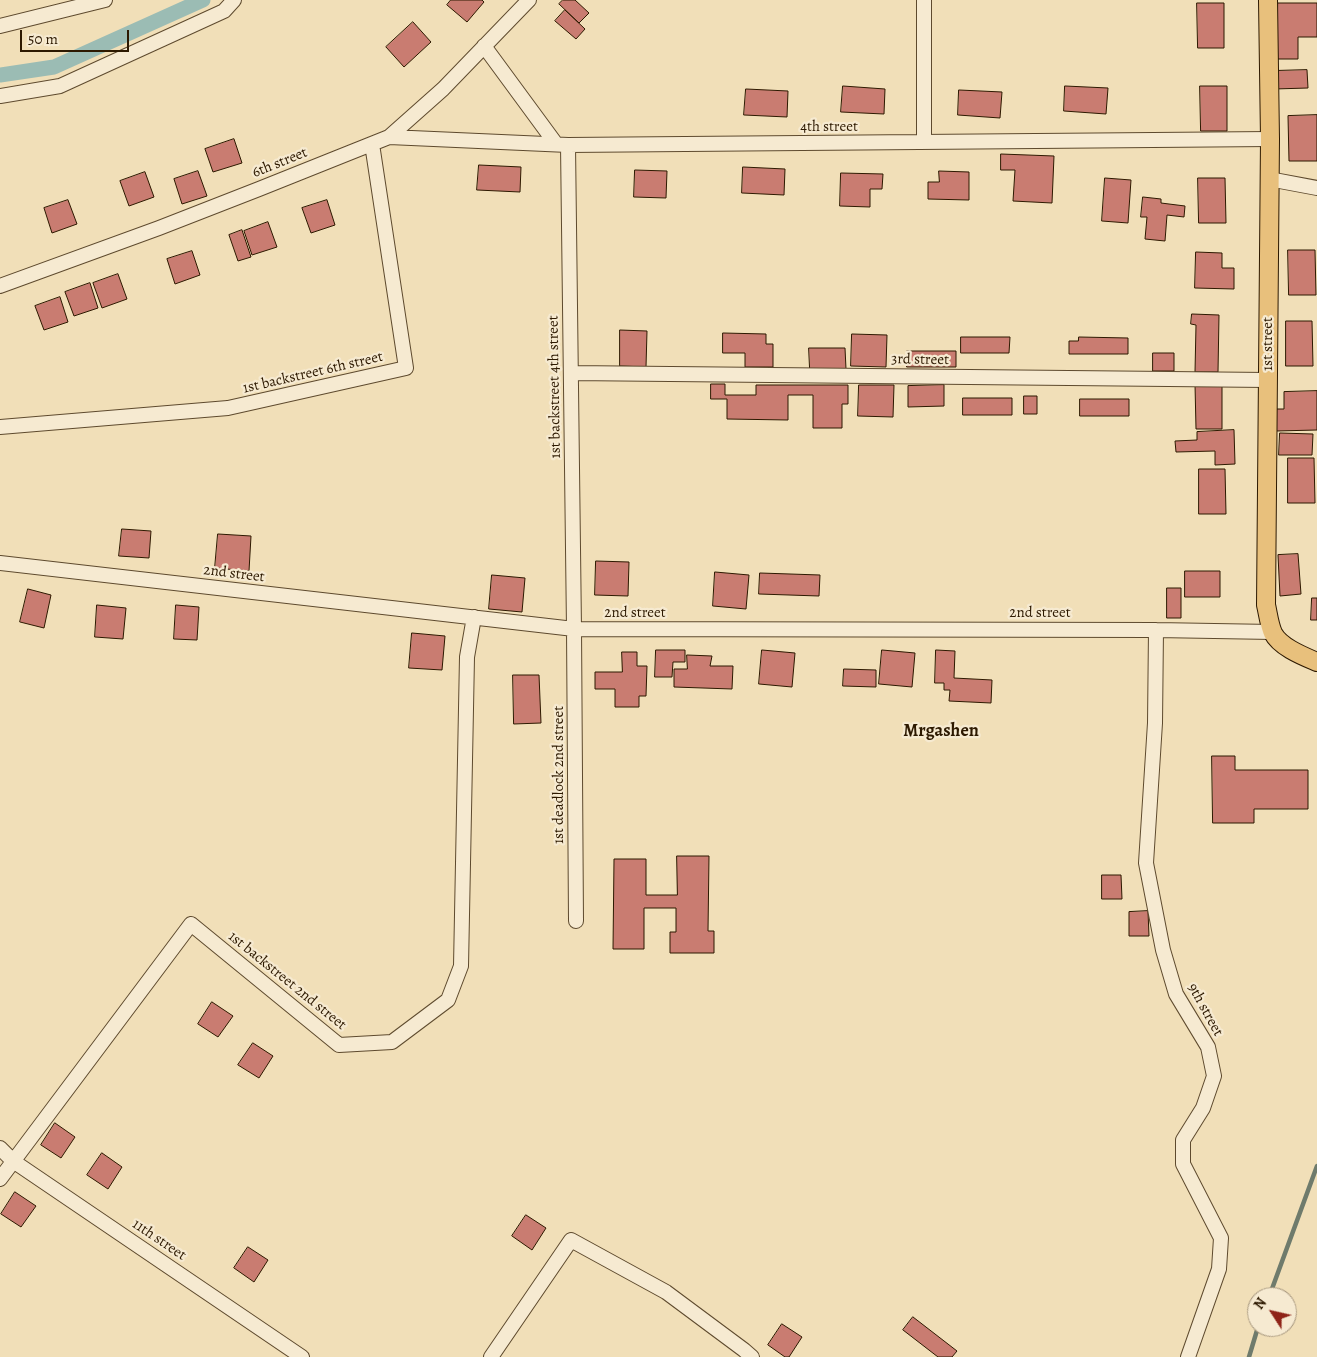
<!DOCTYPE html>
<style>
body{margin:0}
#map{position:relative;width:1317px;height:1357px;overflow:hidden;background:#f1dfb8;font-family:Alegreya,serif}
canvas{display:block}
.north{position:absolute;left:1247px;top:1287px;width:50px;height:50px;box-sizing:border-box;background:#f6ead1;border:1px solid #a6967d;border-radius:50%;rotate:305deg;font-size:14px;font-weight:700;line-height:20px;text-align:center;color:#2d1900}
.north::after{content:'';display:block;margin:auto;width:18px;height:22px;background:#8f2418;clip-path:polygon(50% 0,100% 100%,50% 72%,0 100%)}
.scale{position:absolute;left:20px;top:30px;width:109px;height:22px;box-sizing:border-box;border:2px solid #2d1900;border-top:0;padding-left:6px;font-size:15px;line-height:18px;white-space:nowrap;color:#2d1900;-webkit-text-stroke:4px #f6ead1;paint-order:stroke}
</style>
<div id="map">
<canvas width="1317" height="1357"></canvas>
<div class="north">N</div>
<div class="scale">50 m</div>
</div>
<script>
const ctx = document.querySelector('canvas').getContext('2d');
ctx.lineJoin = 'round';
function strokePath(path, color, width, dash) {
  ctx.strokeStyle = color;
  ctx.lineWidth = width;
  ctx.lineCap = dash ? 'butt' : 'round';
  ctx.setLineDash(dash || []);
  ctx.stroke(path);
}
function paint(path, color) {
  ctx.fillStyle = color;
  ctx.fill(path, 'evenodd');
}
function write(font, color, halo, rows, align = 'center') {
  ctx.font = font + ' Alegreya,serif';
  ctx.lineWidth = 4.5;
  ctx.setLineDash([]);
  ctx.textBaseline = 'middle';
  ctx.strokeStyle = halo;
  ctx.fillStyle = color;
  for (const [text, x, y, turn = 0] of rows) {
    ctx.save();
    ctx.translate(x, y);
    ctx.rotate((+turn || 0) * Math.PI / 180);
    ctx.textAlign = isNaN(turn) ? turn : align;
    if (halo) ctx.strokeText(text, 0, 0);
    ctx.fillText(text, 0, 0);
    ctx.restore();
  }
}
strokePath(new Path2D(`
 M1269,1297L1317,1166
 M1249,1357L1258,1327`), '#6f7b6c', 4.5);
strokePath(new Path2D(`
 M0,75L54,67L203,0`), '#9bbcb4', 15);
const building = new Path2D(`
 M451,0H482L484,2L467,22L447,5Z
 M563,0H575L589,13L579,23L559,4Z
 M1197,3H1224V48H1198Z
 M1278,3H1317V37H1298V59H1277Z
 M565,10L585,29L576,39L555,21Z
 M413,22L431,42L404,67L386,47Z
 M1307,70L1308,88L1274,89L1273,71Z
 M843,86L885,89L884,114L841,112Z
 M1065,86L1108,88L1106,114L1064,111Z
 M1200,86H1227V131H1201Z
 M746,89L788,91L787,117L744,115Z
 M959,90L1002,92L1000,118L958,115Z
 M1317,115V161H1289L1288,116Z
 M234,139L242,163L213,172L205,149Z
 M1001,154L1054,156L1052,203L1013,201L1015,170H1001Z
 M479,165L521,167L520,192L477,190Z
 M743,167L785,169L784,195L742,193Z
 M635,170L667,171L666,198L634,197Z
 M198,171L207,196L182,204L174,179Z
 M939,171L969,172V200L928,199V182H939Z
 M145,172L154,197L129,206L120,181Z
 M841,173L883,174L882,189H870V207L840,206Z
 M1105,178L1131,180L1128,223L1102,221Z
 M1198,178H1225L1226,223H1199Z
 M1143,197L1161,199V203L1185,206L1184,217L1167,215L1165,241L1145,239L1147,217H1141Z
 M68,200L77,224L52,233L44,208Z
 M327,200L335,225L311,233L302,208Z
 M268,222L277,247L252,255L244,231Z
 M242,230L251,257L238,261L229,235Z
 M1288,250H1315L1316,295H1289Z
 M192,251L200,275L175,284L167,259Z
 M1196,252L1222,253V268H1234V289L1195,288Z
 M118,274L127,299L102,308L93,283Z
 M90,283L98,308L74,316L65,292Z
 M60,297L68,322L44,330L35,306Z
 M1192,314L1219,315L1218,372H1195L1196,325L1191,324Z
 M1286,321H1312L1313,366H1286Z
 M620,330L647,331L646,367L620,366Z
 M723,333L766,334V344H773V367H745V353H723Z
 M852,334L887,335L886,367L851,366Z
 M961,337H1010L1009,353H961Z
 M1079,337L1128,338V354H1069V341H1078Z
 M809,348H845L846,369H810Z
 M907,351H956V367H907Z
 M1153,353H1174V371H1153Z
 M1222,383V429H1196L1195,384Z
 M711,384H725V395H756V385H848V404H842V428H813V395H788V420L727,419V399H711Z
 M859,385H894L893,417L858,416Z
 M944,385V406L908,407V386Z
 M1317,391V430L1276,431L1275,409H1284V392Z
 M1024,396H1037V414H1024Z
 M963,398H1012V415H963Z
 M1080,399H1129V416H1080Z
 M1234,430L1235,464L1215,465V451L1176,452L1175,441L1197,440V432Z
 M1280,433L1313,434L1312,455H1279Z
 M1288,458H1314L1315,503H1288Z
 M1199,469H1225L1226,514H1199Z
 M122,529L151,531L149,558L119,556Z
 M218,534L251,536L249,571L215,568Z
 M1298,554L1301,594L1280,596L1278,555Z
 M596,561L629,562L628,596L595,595Z
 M1185,571H1220V597H1185Z
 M715,572L749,575L746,609L713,606Z
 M760,573L820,575L819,596L759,594Z
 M492,575L525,578L522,612L489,609Z
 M1167,588H1181V618H1167Z
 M28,589L51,595L44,628L20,622Z
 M1312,598H1317V620H1311Z
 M97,605L126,608L123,639L95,637Z
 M176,605L199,607L197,640L174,639Z
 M412,633L445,636L442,670L409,668Z
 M656,650H685V662H673L672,677H655Z
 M762,650L795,653L792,687L759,684Z
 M882,650L915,653L912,687L879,684Z
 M936,650L955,651L954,678L992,680L991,703L949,701L950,690H944V683H935Z
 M622,652H637V666H647L646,696H639V707H615V689H595V672H622Z
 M687,655L712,656L710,666H733L732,689L674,687V669H687Z
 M844,669L876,670V687L843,686Z
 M513,675H539L541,723L514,724Z
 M1212,756H1235V770H1308V809H1254V823H1213Z
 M677,856H709L708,931H714V953H670V932H676V908H644V949H613L614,859H646V895H677Z
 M1102,875H1121L1122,899H1102Z
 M1148,911L1149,936H1129V912Z
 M212,1002L233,1016L218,1037L198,1024Z
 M253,1043L273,1056L259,1078L238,1065Z
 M55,1123L75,1137L61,1158L41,1145Z
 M102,1153L122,1167L108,1189L87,1175Z
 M15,1192L36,1206L21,1227L1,1214Z
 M526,1215L546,1228L532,1250L512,1236Z
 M248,1247L268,1260L254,1282L234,1268Z
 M913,1317L957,1351L952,1357H938L903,1330Z
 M782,1324L802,1337L789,1357H785L768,1345Z`);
paint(building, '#c97c71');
strokePath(building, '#2d1900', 1);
const minor = new Path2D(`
 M924,0V142
 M0,26L105,0
 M484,46L556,144
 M0,96L60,86L224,11L234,0
 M389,137L568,145L1270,139
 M568,145L574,629L576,921
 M1269,179L1317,188
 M0,286L159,228L259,189L389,137L443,89L529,0
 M571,373L1268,380
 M0,427L228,408L406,368L372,144
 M0,563L574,629L1156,630L1273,632
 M1156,630L1155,723L1146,863L1163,950L1176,994L1208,1047L1214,1076L1203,1108L1183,1140V1164L1221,1238L1219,1269L1188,1357
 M0,1148L13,1161L302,1357
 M0,1179L191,924L339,1045L392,1042L448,1000L461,966L467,657L474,617
 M491,1357L571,1240L666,1292L744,1350L752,1357`);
const major = new Path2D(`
 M1268,0L1270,139L1266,605C1268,613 1269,624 1273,633C1280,647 1303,656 1317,662`);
strokePath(minor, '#5e4a2e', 16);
strokePath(major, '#2d1900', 20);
strokePath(minor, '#f6ead1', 14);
strokePath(major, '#e8c07c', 18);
write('15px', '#2d1900', '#f6ead1', [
 ["4th street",829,127],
 ["6th street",280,163,-22],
 ["1st street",1268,344,-90],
 ["3rd street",920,360,1],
 ["1st backstreet 6th street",313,373,-13],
 ["1st backstreet 4th street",555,387,-91],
 ["2nd street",234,574,7],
 ["2nd street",635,613],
 ["2nd street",1040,613],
 ["1st deadlock 2nd street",559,775,-90],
 ["1st backstreet 2nd street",287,981,39],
 ["9th street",1205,1010,61],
 ["11th street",159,1240,34]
]);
write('bold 18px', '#2d1900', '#f6ead1', [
 ["Mrgashen",941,732]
]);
</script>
